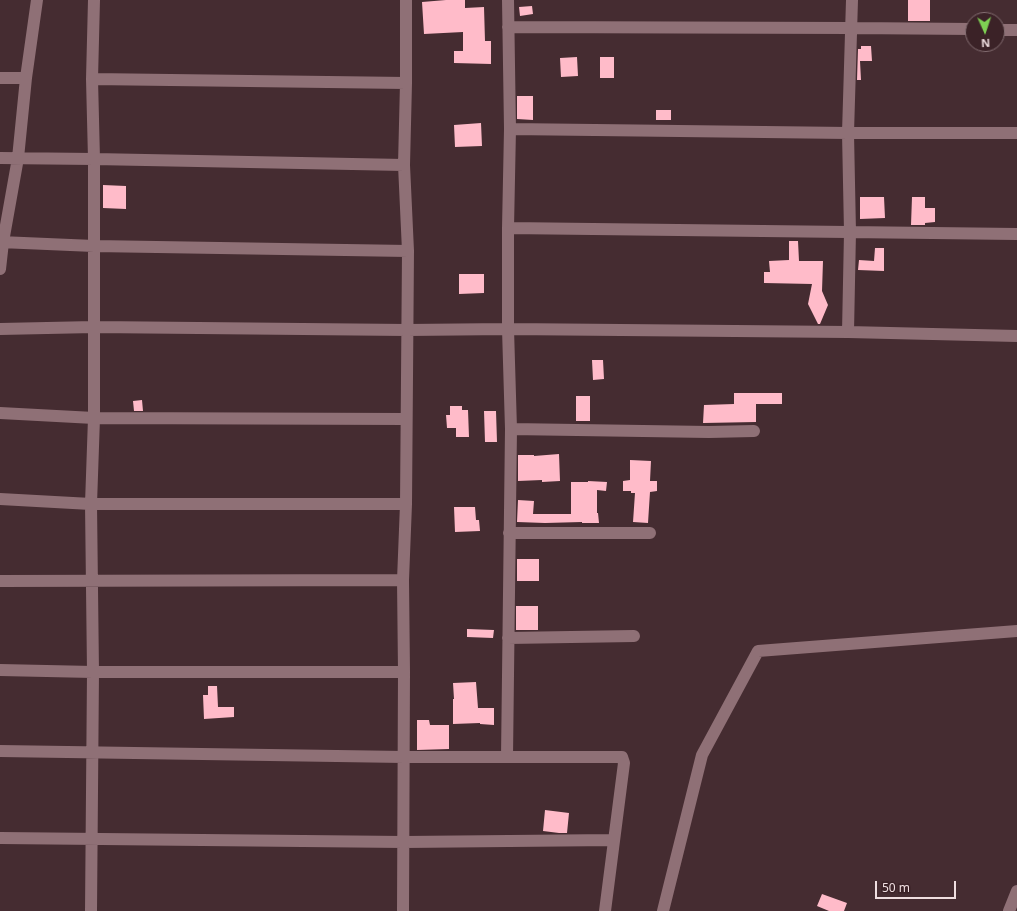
<!DOCTYPE html>
<style>
body{margin:0}
#map{position:relative;width:1017px;height:911px;overflow:hidden;background:#452c31;font-family:"Noto Sans",sans-serif}
canvas{display:block}
.north{position:absolute;left:965px;top:12px;width:40px;height:40px;box-sizing:border-box;background:#3b2227;border:1px solid #836d71;border-radius:50%;rotate:177deg;font-size:11px;font-weight:700;line-height:16px;text-align:center;color:#efdee0}
.north::after{content:'';display:block;margin:auto;width:14px;height:18px;background:#7ed153;clip-path:polygon(50% 0,100% 100%,50% 72%,0 100%)}
.scale{position:absolute;left:875px;top:881px;width:81px;height:18px;box-sizing:border-box;border:2px solid #efdee0;border-top:0;padding-left:5px;font-size:12px;line-height:14px;white-space:nowrap;color:#efdee0;-webkit-text-stroke:3px #3b2227;paint-order:stroke}
</style>
<div id="map">
<canvas width="1017" height="911"></canvas>
<div class="north">N</div>
<div class="scale">50 m</div>
</div>
<script>
const ctx = document.querySelector('canvas').getContext('2d');
ctx.lineJoin = 'round';
function paint(path, color) {
  ctx.fillStyle = color;
  ctx.fill(path, 'evenodd');
}
function strokePath(path, color, width, dash) {
  ctx.strokeStyle = color;
  ctx.lineWidth = width;
  ctx.lineCap = dash ? 'butt' : 'round';
  ctx.setLineDash(dash || []);
  ctx.stroke(path);
}
paint(new Path2D(`
 M446,0H465V8L484,7L485,41H491V64L454,63V51H463V32L424,34L422,2Z
 M908,0H930V21H908Z
 M532,6L533,14L520,16L519,7Z
 M861,46H871L872,61H860L861,80H857L858,49H861Z
 M577,57L578,76L561,77L560,58Z
 M600,57H614V78H600Z
 M517,96H533V120L517,119Z
 M656,110H671V120H656Z
 M481,123L482,146L455,147L454,125Z
 M103,185L126,186V209L103,208Z
 M860,197H884L885,218L860,219Z
 M912,197H925V208H935V222L925,223V225H911Z
 M789,241H798L799,261H823L822,291L828,305L820,324H818L808,304L812,284L764,283V272H770L769,261L789,260Z
 M875,248H884V271L858,270L859,260L874,261Z
 M459,274H484V293L459,294Z
 M592,360H603L604,379L593,380Z
 M734,393H782V404H756V422L703,423L704,405L734,404Z
 M576,396H590V421H576Z
 M142,400L143,411H134L133,401Z
 M450,406H462V410H468L469,437H456V428H447L446,415H450Z
 M484,411H496L497,442H485Z
 M559,454L560,481L542,482V480L518,481V455H534V456Z
 M630,460L651,461L650,481H657V491L650,492L648,523L633,522L635,493H631V491H623V481L630,480Z
 M588,481L607,482L606,491L597,490V513H598L599,523H582V522L545,523L517,522L518,500L534,501L533,514H571V482H588Z
 M454,507H475L476,520H479L480,531L455,532Z
 M517,559H539V581H517Z
 M516,606H538V630H516Z
 M467,629L494,630L493,638L467,637Z
 M476,682L478,708H494V725L480,724V723L453,724V699H454L453,683Z
 M208,686H217L218,707H234V717L204,719L203,695H208Z
 M417,720H429L430,725H449V749L417,750Z
 M545,810L569,813L567,833H559L543,831Z
 M822,894L847,903L844,911H829L817,906Z`), '#ffbbc9');
strokePath(new Path2D(`
 M508,27L851,28L973,29
 M997,30H1017
 M0,78H26
 M92,79L406,83
 M510,129L848,133H1017
 M0,158L94,159L404,165
 M508,228L1017,234
 M0,242L94,246L408,251
 M0,269L3,242L18,158L26,78L37,0
 M0,329L94,327L407,330L508,329L848,332L1017,336
 M848,332L850,232L848,133L852,0
 M0,413L94,418L406,419
 M511,429L709,432L754,431
 M0,499L91,504H406
 M509,533H650
 M0,581L403,580
 M508,638L634,636
 M0,670L93,672H404
 M0,751L404,757H622L624,763L605,911
 M507,757L511,429L508,329V228L510,129L508,0
 M0,838L404,842L614,840
 M91,911L93,672L91,504L94,418V159L92,79L94,0
 M403,911L404,672L403,580L406,504L408,251L404,165L406,83V0
 M663,911L702,755L758,651L1017,631
 M1009,911L1017,891`), '#8f7076', 12);
</script>
